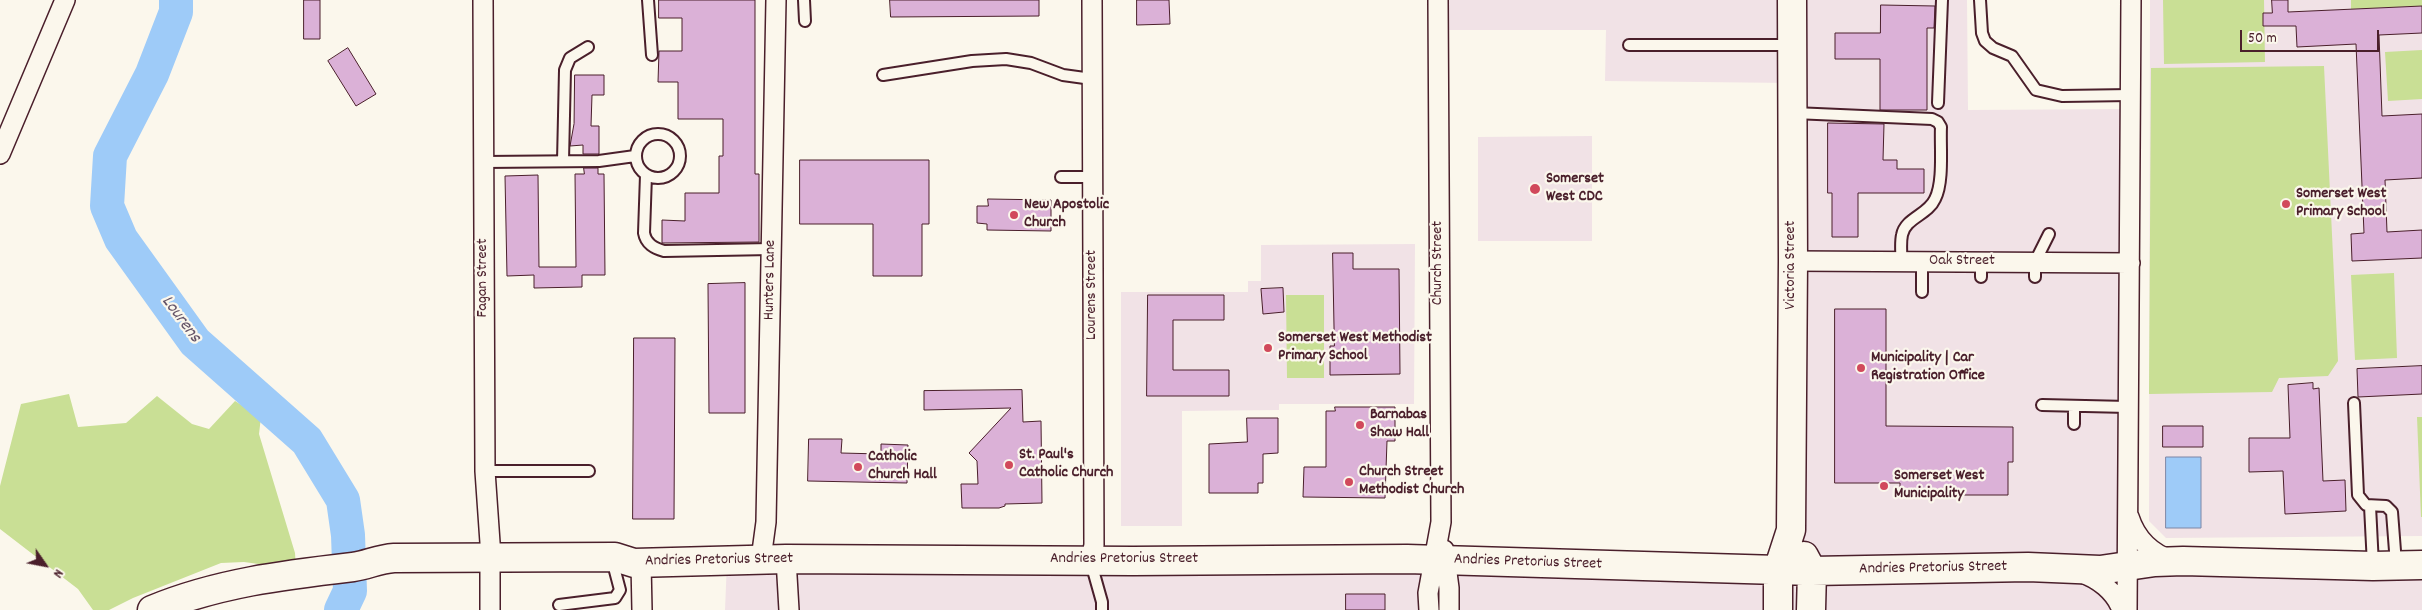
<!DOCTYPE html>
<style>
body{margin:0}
#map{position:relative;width:2422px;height:610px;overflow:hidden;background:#fbf7ec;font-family:Dekko,sans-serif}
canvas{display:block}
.north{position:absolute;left:20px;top:540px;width:50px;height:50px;-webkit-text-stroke:4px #fbf7ec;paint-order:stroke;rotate:123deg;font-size:14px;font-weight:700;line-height:20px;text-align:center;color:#4a1f2b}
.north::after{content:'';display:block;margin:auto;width:18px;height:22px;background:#4a1f2b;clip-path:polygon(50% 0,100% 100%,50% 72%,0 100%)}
.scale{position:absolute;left:2240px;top:30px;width:139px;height:22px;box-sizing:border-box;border:2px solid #4a1f2b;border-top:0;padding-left:6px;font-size:15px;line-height:18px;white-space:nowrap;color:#4a1f2b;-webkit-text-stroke:4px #fbf7ec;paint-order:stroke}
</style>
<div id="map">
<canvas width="2422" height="610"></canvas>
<div class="north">N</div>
<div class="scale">50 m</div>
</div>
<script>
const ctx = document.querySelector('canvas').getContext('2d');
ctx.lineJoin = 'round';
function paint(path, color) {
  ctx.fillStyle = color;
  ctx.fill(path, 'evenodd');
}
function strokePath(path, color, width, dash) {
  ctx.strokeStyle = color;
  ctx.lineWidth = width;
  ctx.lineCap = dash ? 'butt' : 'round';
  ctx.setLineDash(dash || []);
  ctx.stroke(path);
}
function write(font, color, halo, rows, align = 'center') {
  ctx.font = font + ' Dekko,sans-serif';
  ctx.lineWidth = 4.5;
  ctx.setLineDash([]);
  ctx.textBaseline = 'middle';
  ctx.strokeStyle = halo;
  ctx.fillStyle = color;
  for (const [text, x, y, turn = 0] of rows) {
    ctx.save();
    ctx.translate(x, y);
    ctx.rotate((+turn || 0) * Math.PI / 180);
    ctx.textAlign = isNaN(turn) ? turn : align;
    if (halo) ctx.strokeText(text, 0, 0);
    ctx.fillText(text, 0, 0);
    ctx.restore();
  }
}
paint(new Path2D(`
 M1438,0H1967L1968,110L2130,109L2126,567L2422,566V610H725L727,561L1794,573L1792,83L1605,81L1606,30H1438Z
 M2150,0H2422V536L2166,538L2149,521Z
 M1592,136V241H1478V137Z
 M1415,244L1414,404H1279V410L1182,411V526H1121V292H1248V281H1261V245Z`), '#f1e2e6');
paint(new Path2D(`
 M2163,0H2264L2265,62L2164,64Z
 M2351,0H2422V6L2351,9Z
 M2422,50V99L2388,101L2385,52Z
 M2324,66L2338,361L2328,376L2279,378L2272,392L2149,394L2151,68Z
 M2394,273L2397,358L2355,360L2351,275Z
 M1286,295H1324V378H1287Z
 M69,394L78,427L126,423L157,396L192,424L209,429L235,401L261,417L259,434L295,553L296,569L244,562L221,563L133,598L109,610H93L78,589L0,529V486L21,404Z
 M2417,417H2422V517H2421Z`), '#c9df95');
const water = new Path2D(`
 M2166,457H2201V528H2166Z`);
paint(water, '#9ecbf8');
strokePath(water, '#7c86a6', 1);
strokePath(new Path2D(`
 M176,0V12L152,74L110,156L107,206L121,239L195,342L307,441L343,500L348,535L350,591L341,610`), '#9ecbf8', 34);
const building = new Path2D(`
 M304,0H320V39H304Z
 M659,0H755V174H759V242L662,243V220L685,221V193H719V156H723V119H678V82H658L659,51H682V18H659Z
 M890,0H1039V16L891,17Z
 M1137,0H1169L1170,24L1137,25Z
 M2272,0H2288V12L2422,6V33L2379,35L2382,116L2422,114V178L2385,180L2387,232L2422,230V258L2352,261L2351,234L2364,233L2356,44L2297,47L2296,26H2263V13H2272Z
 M1881,5L1935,6L1934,28H1927V110H1880V59H1835V33H1880Z
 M348,48L376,94L356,106L328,61Z
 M575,75H604V95H592L591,126H599V154H583V145L570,146L574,124Z
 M1828,123L1884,124L1883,160H1897V169H1924V193H1858V237H1832V193H1828Z
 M800,160H929V224H922V276H873V224H800Z
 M584,168H598V174H604L605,275H582V287L534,288V275L507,276L505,176L538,175L539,267H576L575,174H584Z
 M988,199L1051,200V231L987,230V224L977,223V206H988Z
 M1333,253H1353V269H1399L1400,374L1330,375V346H1334Z
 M745,283V413H709L708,284Z
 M1283,288L1284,312L1263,314L1261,289Z
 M1148,295H1224V320H1173V370H1229V396H1147Z
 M1835,309H1886V426L2013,427V462H2008V495H1900V483H1835Z
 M634,338H675L674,519H633Z
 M2422,366V394L2358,397L2357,369Z
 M2313,383V389L2319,388L2323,481L2345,480L2346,511L2285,514L2283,471L2249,472V438H2290L2288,385Z
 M1022,390L1023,422L1041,421L1042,503L1005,504V506L999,508H962L961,484H978L977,461L969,453L1011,408L924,410V391Z
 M1335,407H1395V441H1387L1385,498L1303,497L1304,467H1326V411H1335Z
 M1247,418H1278V453L1263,454V483H1258V493H1209V444L1247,442Z
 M2163,426H2203V447H2163Z
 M809,439H842L841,453L881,454V444L908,445L907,483L808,481Z
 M1346,594H1385V610H1346Z`);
paint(building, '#dbb1d7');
strokePath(building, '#4a1f2b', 1);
const lane = new Path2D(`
 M648,0L652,55
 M804,0L805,21
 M1980,0L1982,33L1985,41L1993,48L2012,56L2036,90L2062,96L2131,95
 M1629,45H1791
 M883,75L972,61L1006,59L1031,63L1063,75L1092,79
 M1938,103L1942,0
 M1794,113L1932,119L1938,122L1941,127C1940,146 1944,182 1935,199C1928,215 1905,218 1902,235C1900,244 1902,254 1901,262
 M636 156a22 22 0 1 1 44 0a22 22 0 1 1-44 0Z
 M563,161L565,70L570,58L588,47
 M484,162L599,161L635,156
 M646,175L644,233C646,244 654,248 664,251L771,249
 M1061,177H1092
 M1922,262V292
 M1981,277V263
 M2035,277V262L2049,234
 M2354,403L2358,495L2366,505L2386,506L2392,512L2396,564
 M2042,405L2128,407
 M2074,424V406
 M485,471H589
 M2370,506L2373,565
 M1091,563L1102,602V610
 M559,605L615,598L620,590L615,571`);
const street = new Path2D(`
 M483,0L485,471L491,557
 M0,154L65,0
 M1793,261L2130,263
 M2129,517C2136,539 2152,554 2173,561
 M1444,550L1449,588V610
 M761,559L766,522L776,0
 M786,559L789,610
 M1091,559L1094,545L1092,0
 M641,563L642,610
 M2079,572C2098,578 2115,591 2122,610
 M490,610V571
 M1429,610L1428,593L1441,522L1438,0
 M2127,610L2131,0`);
const secondary = new Path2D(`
 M1804,556L1812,571L1811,610
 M152,610C217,583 284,575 353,567C368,565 378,559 394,558L615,557L634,563L786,559L1133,561L1407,559L1812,571L2028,567L2100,570L2155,562L2183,561L2373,566L2422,565
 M1778,610V570L1791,530L1793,261L1792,0`);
strokePath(lane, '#4a1f2b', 14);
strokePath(street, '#4a1f2b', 22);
strokePath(secondary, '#4a1f2b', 31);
strokePath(lane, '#fbf7ec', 10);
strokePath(street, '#fbf7ec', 19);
strokePath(secondary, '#fbf7ec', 28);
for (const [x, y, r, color] of [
 [1535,189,6,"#d1495b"],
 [2286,204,5,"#d1495b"],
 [1014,215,5,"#d1495b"],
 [1268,348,5,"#d1495b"],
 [1861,368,5,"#d1495b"],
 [1360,425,5,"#d1495b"],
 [1009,465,5,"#d1495b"],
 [858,467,5,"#d1495b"],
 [1349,482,5,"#d1495b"],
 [1884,486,5,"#d1495b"]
]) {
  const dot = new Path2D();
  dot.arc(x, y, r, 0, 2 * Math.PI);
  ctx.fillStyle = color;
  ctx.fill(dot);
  strokePath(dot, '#fbf7ec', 2);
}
write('bold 16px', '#4a1f2b', '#fbf7ec', [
 ["Somerset",1546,180],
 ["West CDC",1546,198],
 ["Somerset West",2296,195],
 ["Primary School",2296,213],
 ["New Apostolic",1024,206],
 ["Church",1024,224],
 ["Somerset West Methodist",1278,339],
 ["Primary School",1278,357],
 ["Municipality | Car",1871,359],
 ["Registration Office",1871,377],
 ["Barnabas",1370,416],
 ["Shaw Hall",1370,434],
 ["St. Paul's",1019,456],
 ["Catholic Church",1019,474],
 ["Catholic",868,458],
 ["Church Hall",868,476],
 ["Church Street",1359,473],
 ["Methodist Church",1359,491],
 ["Somerset West",1894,477],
 ["Municipality",1894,495]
], 'left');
write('16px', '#4a1f2b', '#fbf7ec', [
 ["Oak Street",1962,262],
 ["Church Street",1439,263,-90],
 ["Victoria Street",1792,265,-90],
 ["Fagan Street",484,278,-90],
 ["Hunters Lane",771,280,-89],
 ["Lourens Street",1093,295,-90],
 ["Andries Pretorius Street",1124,560],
 ["Andries Pretorius Street",719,561,-1],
 ["Andries Pretorius Street",1528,563,2],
 ["Andries Pretorius Street",1933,569,-1]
]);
write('italic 18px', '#635368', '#fbf7ec', [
 ["Lourens",180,320,53]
]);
</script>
